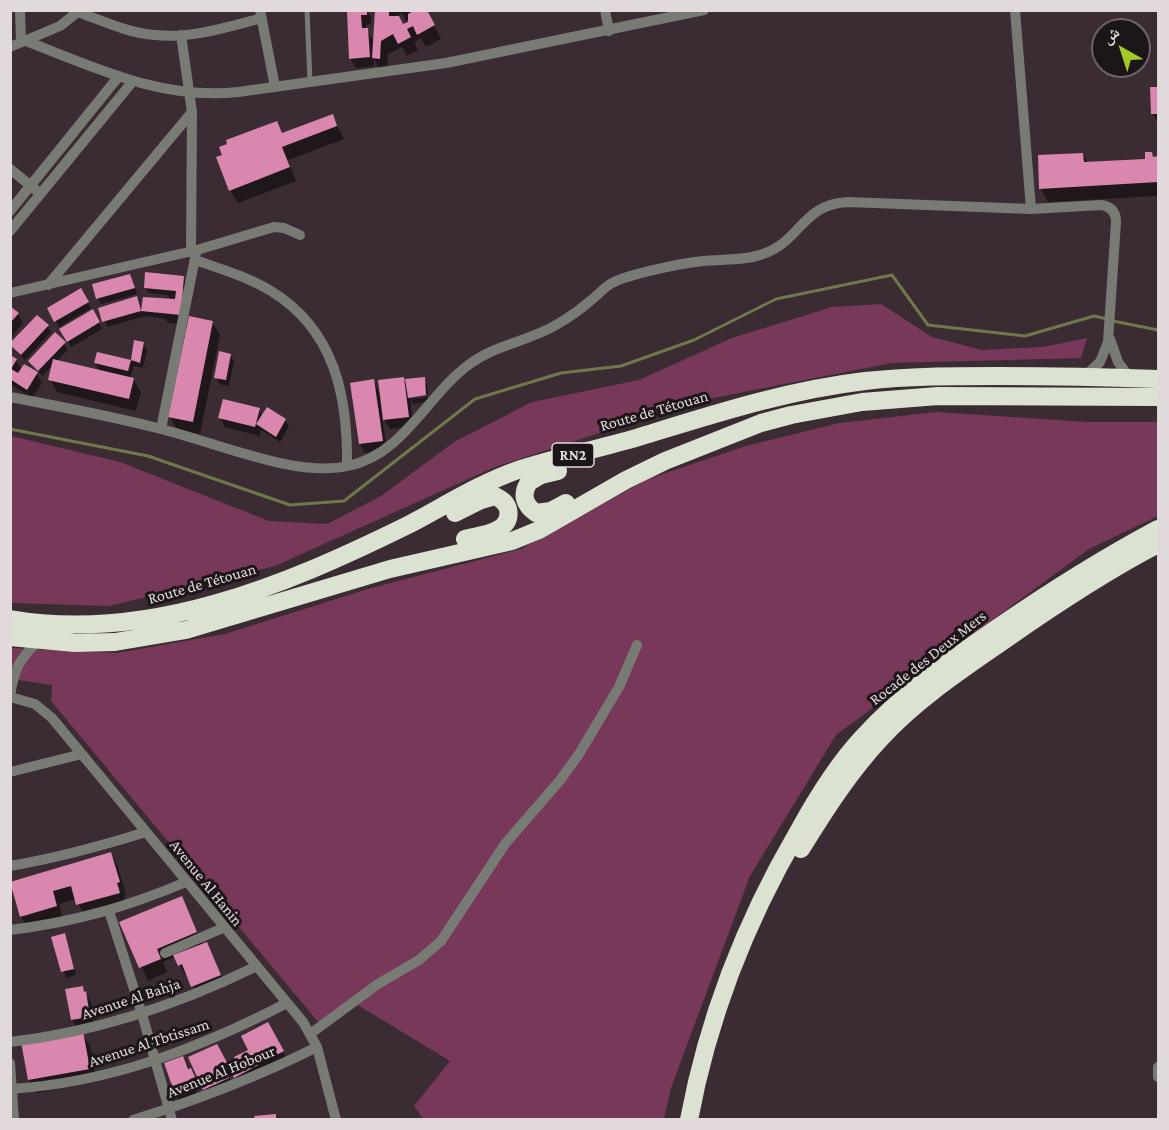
<!DOCTYPE html>
<meta charset="utf-8">
<style>
body{margin:0}
#map{position:relative;width:1169px;height:1130px;overflow:hidden;background:#3a2c32;font-family:"Crimson Pro","Noto Naskh Arabic",serif}
canvas{display:block}
.frame{position:absolute;inset:0;border:12px solid #e2d9dd;pointer-events:none}
.north{position:absolute;left:1091px;top:18px;width:60px;height:60px;box-sizing:border-box;background:#1d1619;border:2px solid #6c6467;border-radius:50%;rotate:321deg;font-size:16px;font-weight:700;line-height:24px;text-align:center;color:#e2d9dd}
.north::after{content:'';display:block;margin:auto;width:21px;height:27px;background:#a1c929;clip-path:polygon(50% 0,100% 100%,50% 72%,0 100%)}
</style>
<div id="map">
<canvas width="1169" height="1130"></canvas>
<div class="frame"></div>
<div class="north">ش</div>
</div>
<script>
const ctx = document.querySelector('canvas').getContext('2d');
ctx.lineJoin = 'round';
function paint(path, color) {
  ctx.fillStyle = color;
  ctx.fill(path, 'evenodd');
}
function strokePath(path, color, width, dash) {
  ctx.strokeStyle = color;
  ctx.lineWidth = width;
  ctx.lineCap = dash ? 'butt' : 'round';
  ctx.setLineDash(dash || []);
  ctx.stroke(path);
}
function write(font, color, halo, rows, align = 'center') {
  ctx.font = font + ' "Crimson Pro",serif';
  ctx.lineWidth = 6;
  ctx.setLineDash([]);
  ctx.textBaseline = 'middle';
  ctx.strokeStyle = halo;
  ctx.fillStyle = color;
  for (const [text, x, y, turn = 0] of rows) {
    ctx.save();
    ctx.translate(x, y);
    ctx.rotate((+turn || 0) * Math.PI / 180);
    ctx.textAlign = isNaN(turn) ? turn : align;
    if (halo) ctx.strokeText(text, 0, 0);
    ctx.fillText(text, 0, 0);
    ctx.restore();
  }
}
paint(new Path2D(`
 M881,304L932,337L982,350L1043,347L1087,338L1081,358L892,363L698,401L495,467L275,566L109,606L11,603V436L120,462L269,521L327,524L381,496L454,442L532,402L639,380L732,338L832,307Z
 M937,412L1087,422H1158V516L1089,549L836,735L750,876L671,1088L664,1119H423L414,1106L450,1061L356,1004L319,1023L51,701L52,685L11,679L10,648L117,653L225,634L371,588L521,549L648,479L746,446L839,423Z`), '#78385a');
paint(new Path2D(`
 M348,10H367L371,17V24L366,25V29L374,42L376,10H414L431,20L441,39L426,47L421,38L414,42L418,50L407,56L402,47L388,54L387,71H381L374,59V66L356,68L350,58ZM402,13L406,21L409,19V23L400,27L397,16Z
 M1158,88V123L1153,114L1151,89Z
 M332,116L344,139L288,160L296,181L238,203L230,190L224,156L276,123L283,135Z
 M1151,153L1154,158H1158V196L1048,202L1041,189L1083,154L1088,163L1147,160Z
 M130,275L137,294L101,304L98,298Z
 M183,278L188,287L186,324L168,323L166,319L145,316L107,327L100,309L136,298L142,313L144,298L171,300L168,295L149,293L145,287Z
 M80,290L91,308L59,327L49,309Z
 M10,308L18,314L23,323L10,339Z
 M92,311L102,329L71,347L61,330Z
 M212,322L220,335L200,434L177,430L170,417Z
 M47,326L51,332L25,360L15,350L11,344Z
 M55,334L68,349L57,361L100,371L95,363L98,354L132,362L135,342L143,343L147,350L143,368L134,366L130,379H133L141,392L136,411L57,392L50,379L53,365L42,376L29,361Z
 M230,355L234,361L229,386L219,384L216,378Z
 M10,357L16,360L22,370L36,373L42,383L32,398L10,384Z
 M424,379L427,385L428,394L410,396L413,426L390,429L382,416L387,450L365,453L360,444L373,381L381,395L404,381Z
 M428,397L429,401L413,404L411,399Z
 M267,409L285,420L289,426L280,442L261,430L260,436L225,427L220,417L259,410L263,417Z
 M111,854L118,867L126,895L124,896L126,906L85,917L76,899L59,904L63,919L29,929L21,917L12,883Z
 M181,897L203,945L207,943L212,953L225,985L198,996L188,974L185,975L176,957L163,962L167,972L148,981L121,923Z
 M64,935L76,975L66,978L53,938Z
 M82,987L91,1002L95,1026L78,1029L72,1020Z
 M268,1024L288,1061L240,1087L234,1075L229,1077L234,1088L209,1098L204,1089L216,1046L229,1068L238,1063L250,1050Z
 M82,1033L90,1046L96,1082L37,1093L29,1080Z
 M183,1058L196,1079L199,1087L195,1088L199,1100L183,1106L177,1096Z`), '#0007');
strokePath(new Path2D(`
 M1113,321L1158,330
 M10,429L148,456L290,505L344,501L475,399L561,373L621,366L694,340L776,299L892,275L928,325L1025,336L1094,316L1107,319`), '#6e784b', 3);
paint(new Path2D(`
 M347,10H367V15H361L362,28H368L370,57L349,59Z
 M375,10H389V16H399L403,24L408,22V14L415,10H427L435,25L417,35L413,26L407,29L411,37L398,44L393,34L381,41L380,59L372,58Z
 M1150,87H1158V114H1151Z
 M333,114L337,126L282,147L290,167L229,191L216,157L222,155L219,147L227,144L226,140L277,121L282,133Z
 M1145,152H1152L1153,157L1158,156V182L1039,189L1038,155L1083,153L1084,162L1145,159Z
 M145,272L184,276L181,315L141,311L102,322L98,308L137,296L141,311L143,297L175,299L176,291L144,288Z
 M130,274L135,288L96,299L92,284Z
 M81,288L89,302L54,322L47,308Z
 M10,306L19,313L10,323Z
 M93,309L100,322L67,342L59,329Z
 M37,315L49,325L21,355L10,345V343Z
 M189,316L213,321L193,422L168,417Z
 M55,332L66,342L38,371L28,361Z
 M134,340L144,342L140,363L131,360Z
 M219,351L231,354L226,380L214,378Z
 M97,352L131,360L128,371L94,363Z
 M10,355L17,359L11,369L18,373L24,364L38,372L27,390L10,379Z
 M53,359L134,378L129,399L48,380Z
 M404,377L409,417L383,420L378,380Z
 M425,377L426,395L408,398L405,379Z
 M374,379L383,441L359,444L350,383Z
 M223,399L260,408L255,427L218,418Z
 M267,407L286,419L276,437L256,424Z
 M111,852L120,882L117,883L120,893L76,905L71,886L53,891L57,906L20,917L10,882Z
 M182,896L197,932L157,949L161,959L139,968L119,922Z
 M65,933L74,969L61,972L51,937Z
 M207,942L221,975L191,987L182,964L178,966L173,955Z
 M83,986L84,992L86,991L90,1017L71,1020L65,989Z
 M268,1022L284,1051L234,1078L227,1066L225,1067L229,1078L203,1090L188,1057L217,1044L229,1066L236,1062L234,1057L248,1050L241,1036Z
 M83,1031L90,1069L28,1080L21,1042Z
 M183,1056L188,1069L191,1068L195,1077L191,1079L195,1090L176,1097L164,1063Z
 M276,1114V1119H255L254,1116Z`), '#d987af');
strokePath(new Path2D(`
 M307,10L310,81`), '#787b74', 5);
strokePath(new Path2D(`
 M20,10L21,42
 M260,10L275,87
 M605,10L609,31
 M1015,10L1031,209
 M78,12C103,21 128,33 155,35C191,39 227,27 262,18
 M181,35L192,112L191,251
 M26,41C96,68 161,100 238,92L446,63L704,10
 M10,47L60,26L80,10
 M10,169L36,190
 M10,211L119,76
 M10,231L133,81
 M195,260C221,269 248,277 271,291C335,330 348,397 347,466
 M48,285L192,112
 M10,293L197,250L274,227L284,228L300,235
 M1110,339L1118,362L1130,378
 M10,397C61,407 112,416 161,429C214,442 296,478 348,466C405,454 427,394 471,363C498,344 529,341 556,325C568,318 580,310 590,301C598,295 603,288 612,283C629,274 682,263 703,261C722,259 744,261 763,254C800,242 802,204 848,202L1031,209L1102,205C1112,207 1116,213 1116,222L1108,342L1100,362L1085,376
 M161,429L196,253
 M10,696C14,669 19,660 38,641
 M10,697L35,704L52,718L303,1022L317,1047L336,1120
 M10,772L82,754
 M10,866C57,858 101,846 146,832
 M109,911L142,1014L172,1120
 M10,930C74,922 127,907 186,882
 M165,953L223,928
 M310,1034L378,984L419,960L441,941L505,844L561,779L579,754L619,687L637,645
 M10,1042C97,1032 177,1005 255,967
 M10,1063L14,1120
 M1158,1067V1077
 M10,1089C109,1083 200,1048 287,1003
 M133,1120C197,1100 257,1077 317,1047`), '#787b74', 10);
strokePath(new Path2D(`
 M558,471L541,475L529,482C521,494 524,505 536,513L551,511L566,503
 M455,513L481,500L495,496C501,499 506,502 508,509C513,533 480,535 465,539
 M10,619C148,643 284,586 406,526C443,507 478,484 518,470C558,457 599,449 639,437C714,414 788,390 865,381C909,376 953,376 997,376C1051,376 1105,377 1158,379
 M10,637L75,643L115,642L186,630L390,569L512,541L539,530L626,480L665,461L761,423L791,415L862,402L938,396L1158,397
 M801,849C825,810 850,771 881,738C916,700 961,670 1003,641C1053,606 1104,572 1158,544
 M689,1120C708,1018 746,921 798,832C816,799 836,766 862,738C900,696 949,661 996,629C1048,593 1102,559 1158,529`), '#dce2d2', 18);
for (const [x, y, w] of [
 [573,455,42]
]) {
  const box = new Path2D();
  box.roundRect(x - w / 2, y - 12, w, 24, 4.5);
  ctx.fillStyle = '#1d1619';
  ctx.fill(box);
  strokePath(box, '#e2d9dd', 1.5);
}
write('bold 15px', '#e2d9dd', null, [
 ["RN2",573,455]
]);
write('16px', '#e2d9dd', '#1d1619', [
 ["Route de Tétouan",654,411,-16],
 ["Route de Tétouan",202,584,-16],
 ["Rocade des Deux Mers",928,658,-38],
 ["Avenue Al Hanin",206,883,51],
 ["Avenue Al Bahja",131,999,-18],
 ["Avenue Al Tbtissam",149,1043,-18],
 ["Avenue Al Hobour",221,1072,-22]
]);
</script>
